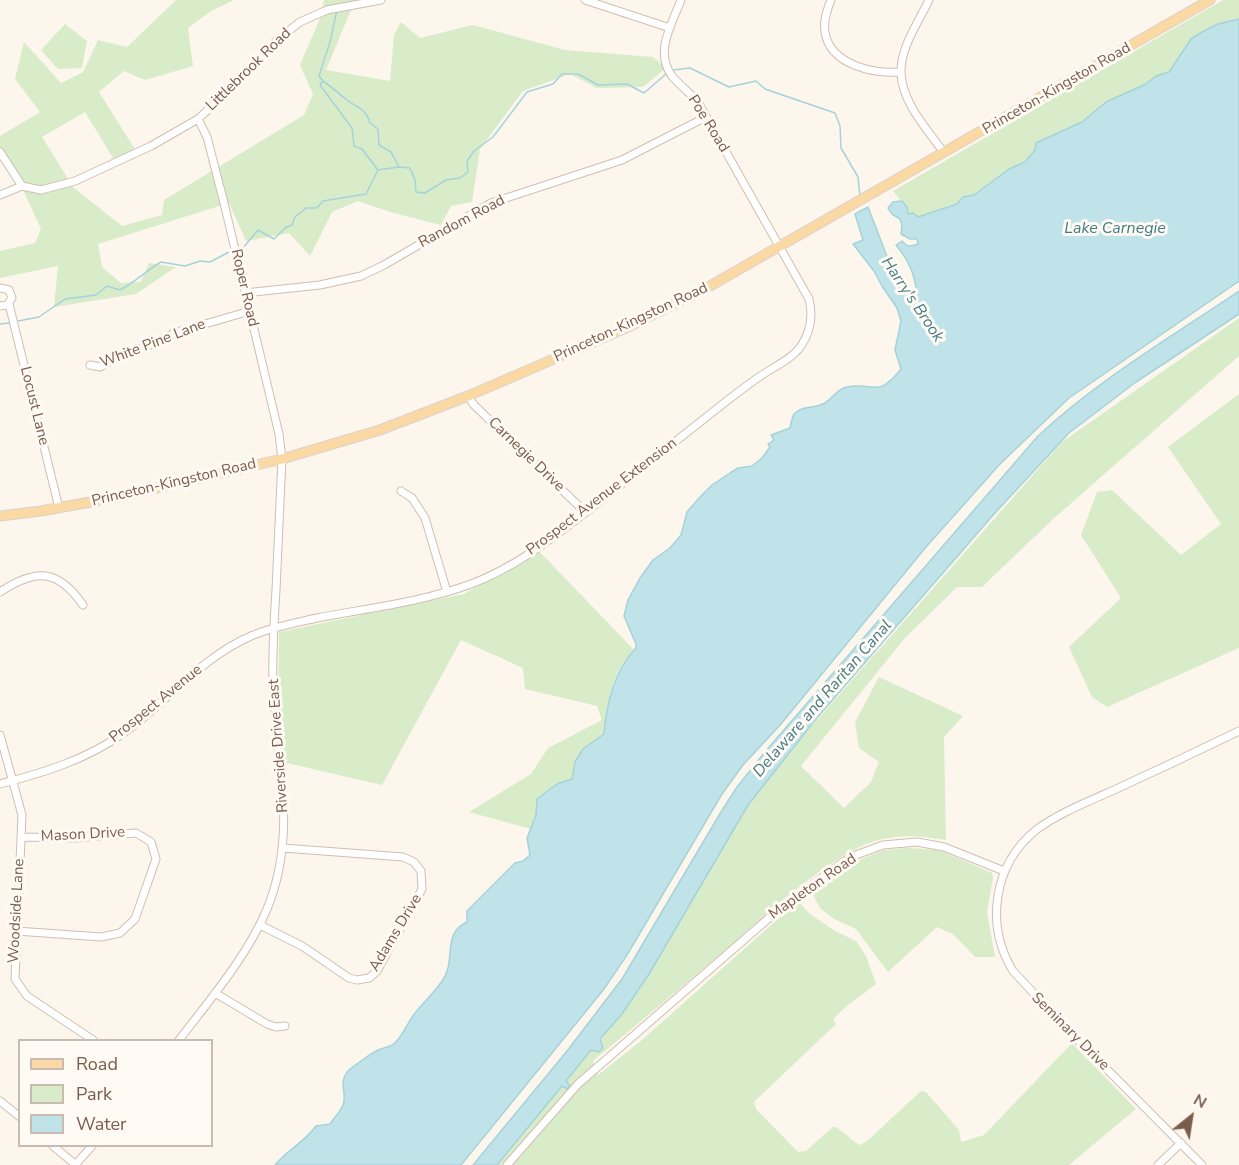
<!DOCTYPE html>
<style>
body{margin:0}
#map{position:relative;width:1239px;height:1165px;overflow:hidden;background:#fdf6ec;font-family:"Nunito Sans",sans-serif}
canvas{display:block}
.legend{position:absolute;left:18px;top:1039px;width:195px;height:108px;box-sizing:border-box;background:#fffaf3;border:2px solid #cabbb1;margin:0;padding:8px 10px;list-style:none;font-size:18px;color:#7a5c4d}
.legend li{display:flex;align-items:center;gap:12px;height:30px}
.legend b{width:30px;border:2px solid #cabbb1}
.north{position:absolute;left:1161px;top:1087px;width:60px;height:60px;-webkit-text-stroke:4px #fffaf3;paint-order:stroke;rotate:30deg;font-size:16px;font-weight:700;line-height:24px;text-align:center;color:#7a5c4d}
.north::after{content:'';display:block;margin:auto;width:21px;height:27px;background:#7a5c4d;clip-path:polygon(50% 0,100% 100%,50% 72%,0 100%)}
</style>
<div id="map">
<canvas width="1239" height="1165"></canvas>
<ul class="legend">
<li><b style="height:8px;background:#fbd9a5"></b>Road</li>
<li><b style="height:16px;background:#d8ecc9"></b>Park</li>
<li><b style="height:16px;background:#bfe3e8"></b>Water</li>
</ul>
<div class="north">N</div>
</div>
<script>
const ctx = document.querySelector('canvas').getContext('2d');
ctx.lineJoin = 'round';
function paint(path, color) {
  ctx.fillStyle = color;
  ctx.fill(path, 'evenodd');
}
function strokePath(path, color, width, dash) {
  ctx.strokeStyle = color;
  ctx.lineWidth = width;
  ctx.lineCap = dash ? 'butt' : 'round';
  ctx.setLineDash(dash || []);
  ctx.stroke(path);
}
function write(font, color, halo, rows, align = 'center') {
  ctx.font = font + ' "Nunito Sans",sans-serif';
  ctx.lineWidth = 6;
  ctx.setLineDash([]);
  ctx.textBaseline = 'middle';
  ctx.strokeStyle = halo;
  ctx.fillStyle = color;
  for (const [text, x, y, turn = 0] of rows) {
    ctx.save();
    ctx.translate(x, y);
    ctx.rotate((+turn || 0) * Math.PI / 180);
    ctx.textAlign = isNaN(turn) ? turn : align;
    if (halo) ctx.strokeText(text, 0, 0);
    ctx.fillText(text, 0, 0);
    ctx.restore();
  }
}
paint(new Path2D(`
 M176,0H234L211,11L188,28L193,66L145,80L124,71L99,92L138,154L118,166L85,112L42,137L73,187L122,226L162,215L164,200L304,115L313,94L300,65L321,16L324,0H366L351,10L326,70L390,81L394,35L401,22L420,38L473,25L565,50L653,57L666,68L643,87L597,88L570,74L523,91L480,149L472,202L451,206L441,225L390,212L358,201L332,212L310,256L289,233L246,241L229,203L98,244L102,267L121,283L141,282L149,263L176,267L136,294L54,307L58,266L0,278V251L35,243L41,229L23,190L0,153V136L40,112L15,79L24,42L61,83L83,72L98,40L127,47Z
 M1223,0H1239V19L1191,39L1169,72L1156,76L1146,84L1106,102L1082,122L1061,131L1035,150L1025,162L1009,169L974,195L963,197L958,204L948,206L936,212L918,217L908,214L906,207L893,191Z
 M65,24L87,41L82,68L58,69L41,50Z
 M1239,318V356L1052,520L982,587H957L905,638L801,766L844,808L871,782L879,762L859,748L855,722L879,677L963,716L944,737L946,840C920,836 904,834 878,840C832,853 767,914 730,946C684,985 639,1023 593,1061L598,1075L642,1040L798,901L810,914L835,931L856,941L866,956L876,984L848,1005L833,1019L836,1024L754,1102L756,1109L798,1152L806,1151L833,1127H836L859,1145L866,1142L921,1091L926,1092L959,1130L961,1142L984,1135L1072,1043L1136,1109L1069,1165H497L562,1085L568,1089L570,1086L565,1081L591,1050L599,1052L600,1040L622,1014L649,974L748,805L787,754L1062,442Z
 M1239,394V648L1107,707L1092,697L1069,647L1121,598L1081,535L1097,492L1112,490L1181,555L1221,524L1168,447Z
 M538,550L634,650C612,670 607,705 604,734L583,749L575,762L572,779L557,784L537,799L536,815L531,829L469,812L531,774L548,748L602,720L597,706L525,689L523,668L461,640L382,785L278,761L279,632L464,594Z
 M908,848L939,850L992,873L993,878L987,912L995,957H975L953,934L937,927L888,972L856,929L834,919L820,908L812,893L857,861L884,850Z`), '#d8ecc9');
const water = new Path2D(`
 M1239,19V281L1069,398L1000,464L926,547L781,724L743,765L722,794L627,955L604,989L461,1165H275C287,1150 305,1142 316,1126L330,1124C334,1118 340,1112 343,1105C348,1092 337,1085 348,1071C352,1067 373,1052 378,1050C384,1047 389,1048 395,1043C403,1035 408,1022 415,1013C424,1002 434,993 442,981C457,961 441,934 467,922V911L515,863L523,861L530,855L527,838L536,815L537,799L557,784L572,779L575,762L583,749L604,734C607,702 614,671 636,648V644L624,616L628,600L640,578L653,560L670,548L681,535L687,512L699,498L712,485L730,473L738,468L752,466L762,458L770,447L768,444L774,440L771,435L790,428C791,424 792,417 794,414C802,405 815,409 825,403C833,398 837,389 847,387C876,382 877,399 901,369L895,350L901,321L897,308L882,286L874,271L853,244L863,240L855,214L868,207L888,259L917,297C916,277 909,260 896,245L902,241C907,247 910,247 918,244L917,239H910L901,234L902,225L900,219L892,214L888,208L893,202L902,201L907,207L908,214L913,213L918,217L957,204L963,197L974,195L1009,169L1025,162L1035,150L1036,143L1082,122L1106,102L1146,84L1156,76L1169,72L1191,39L1202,32L1218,24Z
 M1239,291V314L1136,382L1069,433L995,513L816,719L748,805L649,974L622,1014L600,1039L603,1048L599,1052L591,1050L566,1081L570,1086L567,1089L562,1086L497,1165H473L567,1051L622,979L721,812L737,787L764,753L1038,436C1098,380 1171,337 1239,291Z`);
paint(water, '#bfe3e8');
strokePath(water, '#a5d3da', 1.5);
strokePath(new Path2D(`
 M337,10L330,42L319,76L323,81L320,85L352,128L354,146L362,149L378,170
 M673,70L690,68L729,87L756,81L765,89L835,113L840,126L841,148L858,177L860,197
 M324,82C332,87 339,94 347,100C357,108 366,108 370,123L378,129L379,145L391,152L399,167
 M240,249L243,248L258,230L274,239L285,228L292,225L295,217L306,208H317L323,201L366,194L378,170L399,167L410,168L415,180L416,192L425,193L446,180L460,178L468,172L467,161L474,151L493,137L527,92L553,84L562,74H578L598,85L627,84L644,93L666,74
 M18,321L39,317L65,299L96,295L107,286L120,290C135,282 146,271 161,262L185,266L200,261L210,262L231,251
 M0,324L9,323`), '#a5d3da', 1.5);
const minor = new Path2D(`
 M585,0L670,28
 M831,0C827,10 823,21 825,32C830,65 873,74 901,72
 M929,0C919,21 900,48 901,73C902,103 928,130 944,153
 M0,152L22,186
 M22,186L41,190L75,181L151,146L198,119L236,84L277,40L300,22L327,10L381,0
 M0,195L22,186
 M0,288L9,290L12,298L7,305L0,306
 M245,293L320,285L361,276L384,265L491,203L622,160L706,117
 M9,304L59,508
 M90,365L100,367L124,354L153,344L174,333L250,311
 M468,396L474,405L585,512
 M401,491L412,498L425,518L447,592
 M0,592C36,568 58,569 83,605
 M0,735L22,815L15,979L27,996L93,1040
 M0,784C42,773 86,760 122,734C167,703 200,658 251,636C272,627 295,623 317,618C369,608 422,602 471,584C519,566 559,533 599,502C639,470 679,439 719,407C733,396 747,385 762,375C775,366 792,359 801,346C811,331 813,315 809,299L699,104C691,93 680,86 672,76C654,52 672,24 681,0
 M260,925L302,946L349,978L357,980L369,978L377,971L422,889L421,871L414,862L403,857L283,848
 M16,931L101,937L120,933L135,919L156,859L151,842L136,833L75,838L21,837
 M215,993L267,1024L276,1027L285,1026
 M179,1040C209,1001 248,955 267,909C298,834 277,762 273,685C272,654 274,621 276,590C278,546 280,502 282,459L279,434L224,203L207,137L198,119
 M0,1101L20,1117
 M53,1146L76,1165
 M75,1165L92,1146
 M507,1165L578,1084L777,911L843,862L856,855L883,845L917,842L944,847L1004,871
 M1158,1165L1181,1143
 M1202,1165L1070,1032L1013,971C985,925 993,865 1036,830C1061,811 1098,798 1127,784C1164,767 1202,749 1239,731`);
const major = new Path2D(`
 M0,516L41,511L118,497L282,459L380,430L468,396L628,327L710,286L1210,0`);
strokePath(minor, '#d1beb0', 9);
strokePath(major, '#dad1cd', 11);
strokePath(minor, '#fff', 7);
strokePath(major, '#fbd9a5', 9);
write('15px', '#7a5c4d', '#fffaf3', [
 ["Littlebrook Road",249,70,-44],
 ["Princeton-Kingston Road",1057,89,-30],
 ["Poe Road",708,124,58],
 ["Random Road",462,222,-28],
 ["Roper Road",244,288,77],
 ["Princeton-Kingston Road",631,323,-25],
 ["White Pine Lane",153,344,-21],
 ["Locust Lane",34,406,76],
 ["Carnegie Drive",526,455,44],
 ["Princeton-Kingston Road",174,483,-13],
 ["Prospect Avenue Extension",602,497,-37],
 ["Prospect Avenue",156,704,-39],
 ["Riverside Drive East",279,746,-94],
 ["Mason Drive",83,835,-3],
 ["Mapleton Road",813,887,-35],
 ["Woodside Lane",17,911,-87],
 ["Adams Drive",396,933,-59],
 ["Seminary Drive",1070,1032,45]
]);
write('italic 16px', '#437c86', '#fffaf3', [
 ["Lake Carnegie",1115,229],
 ["Harry's Brook",912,300,56],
 ["Delaware and Raritan Canal",823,699,-49]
]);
</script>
